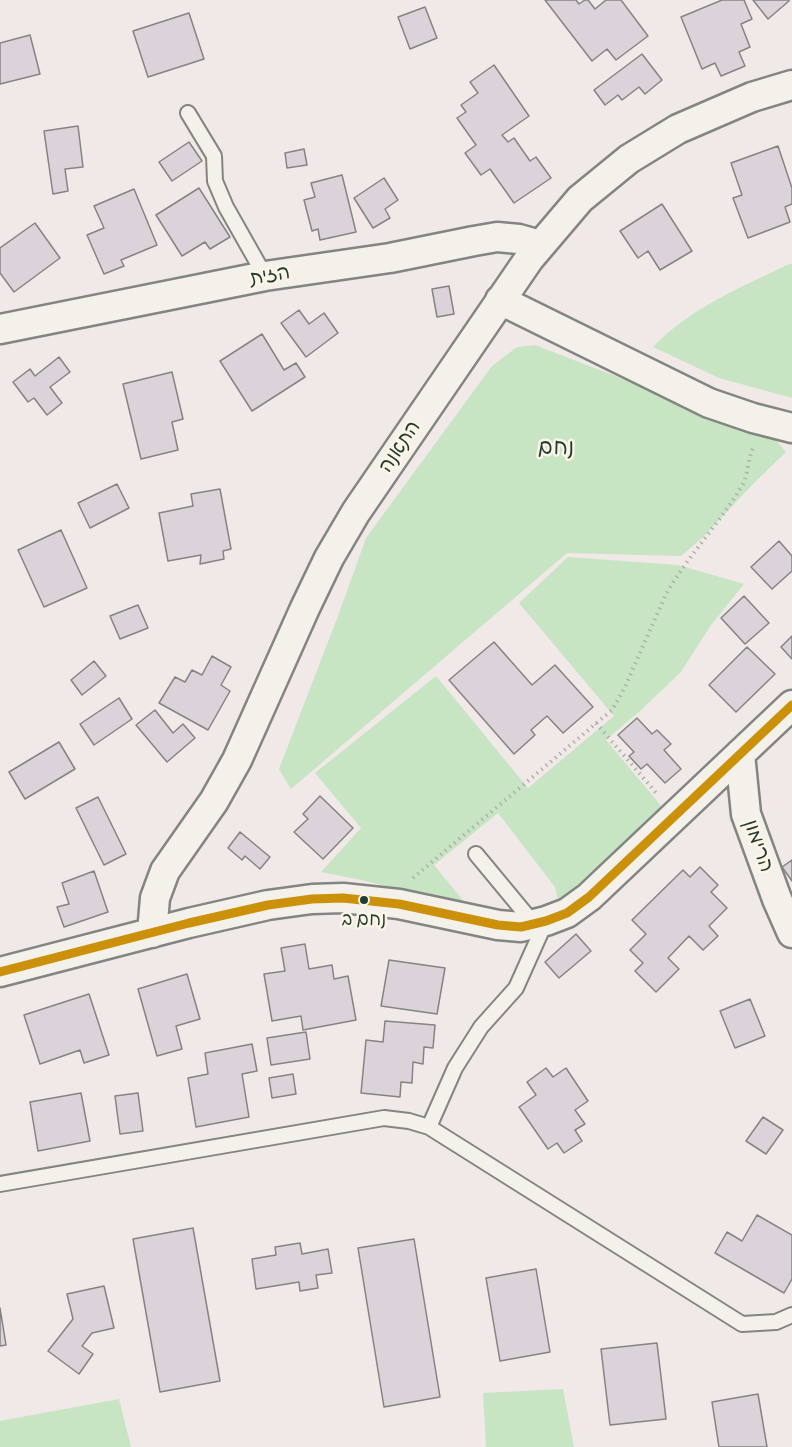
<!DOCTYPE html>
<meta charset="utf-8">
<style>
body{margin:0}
canvas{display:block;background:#f0e9e7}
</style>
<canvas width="792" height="1447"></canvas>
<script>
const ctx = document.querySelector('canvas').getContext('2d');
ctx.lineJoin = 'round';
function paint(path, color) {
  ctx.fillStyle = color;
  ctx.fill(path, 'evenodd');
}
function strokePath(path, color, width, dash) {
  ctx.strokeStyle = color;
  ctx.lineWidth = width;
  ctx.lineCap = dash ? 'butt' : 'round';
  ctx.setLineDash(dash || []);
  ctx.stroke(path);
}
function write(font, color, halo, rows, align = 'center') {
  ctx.font = font + ' "Patrick Hand","Playpen Sans Hebrew",sans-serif';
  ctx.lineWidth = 5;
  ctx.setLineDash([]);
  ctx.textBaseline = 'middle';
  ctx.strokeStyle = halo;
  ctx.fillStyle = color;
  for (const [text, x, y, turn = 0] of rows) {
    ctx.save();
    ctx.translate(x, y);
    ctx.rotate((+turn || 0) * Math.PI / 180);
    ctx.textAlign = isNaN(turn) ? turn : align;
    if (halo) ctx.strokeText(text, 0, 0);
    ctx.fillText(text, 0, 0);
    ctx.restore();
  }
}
paint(new Path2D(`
 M792,264V398L719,378L653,347C690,308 740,288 787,265Z
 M535,345L773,437L786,452L753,484L703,537L681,556L567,553L291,789L279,769L338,616L366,538L492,366L517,347Z
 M568,557L678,565L744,584L711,625L681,672L641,710L606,740L663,808L573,889L558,900L555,887L498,813L434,865L465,903L436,899L366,881L321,872L361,828L315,773L436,676L528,788L614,716L519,603Z
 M563,1389L574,1447H486L483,1393Z
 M119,1399L131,1447H0V1421Z`), '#c7e4c3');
const building = new Path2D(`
 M545,0H576L579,4L585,0H588L595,9L606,0H621L648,36L616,60L607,49L592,61Z
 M722,0H744L752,19L741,24L750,47L739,52L745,66L721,76L715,63L702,69L681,17Z
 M753,0H789V1L768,19Z
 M425,7L437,38L410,49L398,17Z
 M189,13L204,59L148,77L133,31Z
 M30,35L40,74L0,84V43Z
 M642,54L662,80L645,94L639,87L622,100L618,95L605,105L594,90Z
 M494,65L529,116L502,135L508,142L514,138L530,161L536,157L551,178L514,203L490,169L481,175L465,153L476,145L457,118L466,112L461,105L478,93L470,82Z
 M78,126L83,167L65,169L68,191L53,194L44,131Z
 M189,142L202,161L172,181L159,162Z
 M778,146L792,188V204L785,207L790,222L748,238L733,198L742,195L731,163Z
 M304,149L307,165L287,168L285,153Z
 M342,175L356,232L320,240L318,229L312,231L304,200L315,197L311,183Z
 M384,178L398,200L385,209L390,218L373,228L354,198Z
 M199,188L230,237L210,249L205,242L182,256L156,215Z
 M134,189L157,245L121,260L124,266L104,274L87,235L104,228L94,206Z
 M662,204L692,251L660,270L648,251L638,258L620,231Z
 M35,223L60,258L14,292L0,273V248Z
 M449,286L454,314L437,317L432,289Z
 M299,310L309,324L324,313L338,333L306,357L281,323Z
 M262,334L284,370L296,363L305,377L252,411L220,361Z
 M59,357L70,372L50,387L62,403L47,415L34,398L28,402L13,382L30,369L35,376Z
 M172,372L183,419L172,422L178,450L141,459L123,384Z
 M117,484L129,508L90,528L78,503Z
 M220,489L231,549L223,551L224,559L200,564L201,555L168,561L159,513L193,506L191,494Z
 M61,530L87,588L44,607L18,550Z
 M779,541L792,556V571L772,589L751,567Z
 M744,596L769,623L745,644L721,618Z
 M138,605L148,628L120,639L110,616Z
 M792,636V659L781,647Z
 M494,642L532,685L555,665L593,707L563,733L547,716L531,730L535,735L514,754L449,680Z
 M747,647L775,674L736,712L709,685Z
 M212,656L231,667L221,685L230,691L208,730L159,703L175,677L185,682L192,670L202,675Z
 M94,661L106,676L82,695L71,680Z
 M119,698L132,719L94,745L80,724Z
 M155,710L173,733L183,724L195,738L167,762L136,725Z
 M637,718L652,734L657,730L671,744L664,750L681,769L665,783L647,764L641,769L629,756L634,752L618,735Z
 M59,742L75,769L25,799L9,772Z
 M320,796L353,828L323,859L294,832L308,819L303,814Z
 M98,797L126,854L104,865L76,808Z
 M240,832L270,857L260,869L245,856L242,860L228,848Z
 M792,860V881L782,867Z
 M700,867L718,885L711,892L727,908L709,926L718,936L703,950L689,936L668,958L679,969L656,992L635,971L643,963L630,950L646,934L632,920L683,870L690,877Z
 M94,871L108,912L64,927L57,907L69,904L62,883Z
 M576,934L591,951L559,978L545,962Z
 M305,944L309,969L332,965L334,979L348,976L356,1020L303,1030L301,1016L272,1021L264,974L285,971L281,948Z
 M389,960L445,968L437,1014L381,1006Z
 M187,974L200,1019L176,1026L182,1049L157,1056L138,989Z
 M89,994L109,1055L84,1063L80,1050L40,1064L24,1015Z
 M750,999L765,1036L735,1048L720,1011Z
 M385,1021L435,1025L433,1048L424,1047L423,1064L413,1062L412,1083L401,1082L400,1097L361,1093L366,1040L383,1042Z
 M306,1032L310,1059L271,1065L267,1038Z
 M252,1044L257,1071L242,1074L249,1117L196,1127L188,1078L208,1074L205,1053Z
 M546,1068L553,1077L566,1068L588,1101L575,1110L585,1124L575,1130L582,1141L564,1153L557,1143L548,1149L519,1107L536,1095L527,1082Z
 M293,1074L296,1094L272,1098L269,1078Z
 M81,1093L90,1141L38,1151L30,1102Z
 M138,1093L143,1131L120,1134L115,1096Z
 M763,1117L783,1130L766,1154L746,1141Z
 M757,1215L792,1235V1279L784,1293L715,1253L727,1232L742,1241Z
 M193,1228L220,1381L160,1392L133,1239Z
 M414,1239L440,1397L384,1407L358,1248Z
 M300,1243L302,1254L328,1249L332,1273L316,1275L318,1288L300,1291L299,1282L256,1289L252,1259L276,1255L275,1247Z
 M536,1269L550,1352L500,1361L486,1278Z
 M104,1286L114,1328L92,1333L82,1346L93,1354L79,1374L48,1351L73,1319L67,1294Z
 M0,1308L6,1345L0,1346Z
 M657,1343L666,1419L610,1425L601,1349Z
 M758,1394L767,1447H719L712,1402Z`);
paint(building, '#dcd2da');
strokePath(building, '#838582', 1.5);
const lane = new Path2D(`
 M188,113L214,156L215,181L226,207L265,276
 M476,854L534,924
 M429,1127L455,1068L481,1027L516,988L546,921
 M0,1184L384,1118L409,1121L429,1127L742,1324L776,1322L792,1315`);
const street = new Path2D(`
 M500,300L709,403L753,418L792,428
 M0,329L265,276L390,258L474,241L497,237L519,239L540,245
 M740,754L746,814L777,899L792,933
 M152,933L155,898L165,871L214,801L237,760L305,608L329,558L356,512L529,259L580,199L629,159L678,129L752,97L792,85
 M0,972L189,923L268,905L312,899L343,898L399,904L498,925L521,927L546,921L567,913L589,897L792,705`);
strokePath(lane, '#838582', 18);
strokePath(street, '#838582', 33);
strokePath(new Path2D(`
 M596,723L658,795
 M413,878L612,710L625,687L666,594C688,556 719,524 742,486C749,474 747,459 754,446`), '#afb1ac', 4, [1.5, 4.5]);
strokePath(lane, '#f4f1eb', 14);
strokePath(street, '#f4f1eb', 28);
strokePath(new Path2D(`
 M0,972L189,923L268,905L312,899L343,898L399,904L498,925L521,927L546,921L567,913L589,897L792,705`), '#cc910a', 9);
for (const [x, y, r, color] of [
 [364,900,5,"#1f3d34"]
]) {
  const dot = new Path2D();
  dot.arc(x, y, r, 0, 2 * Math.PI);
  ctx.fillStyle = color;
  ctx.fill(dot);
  strokePath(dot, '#fcf5e5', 2);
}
write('18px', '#1f3d34', '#fcf5e5', [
 ["נחם ב",364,920]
]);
write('20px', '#1f3d34', '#fcf5e5', [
 ["הזית",270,276,-10],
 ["התאנה",400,447,-56],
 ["הרימון",758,846,71]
]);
write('22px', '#1f3d34', '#fcf5e5', [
 ["נחם",556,448]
]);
</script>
